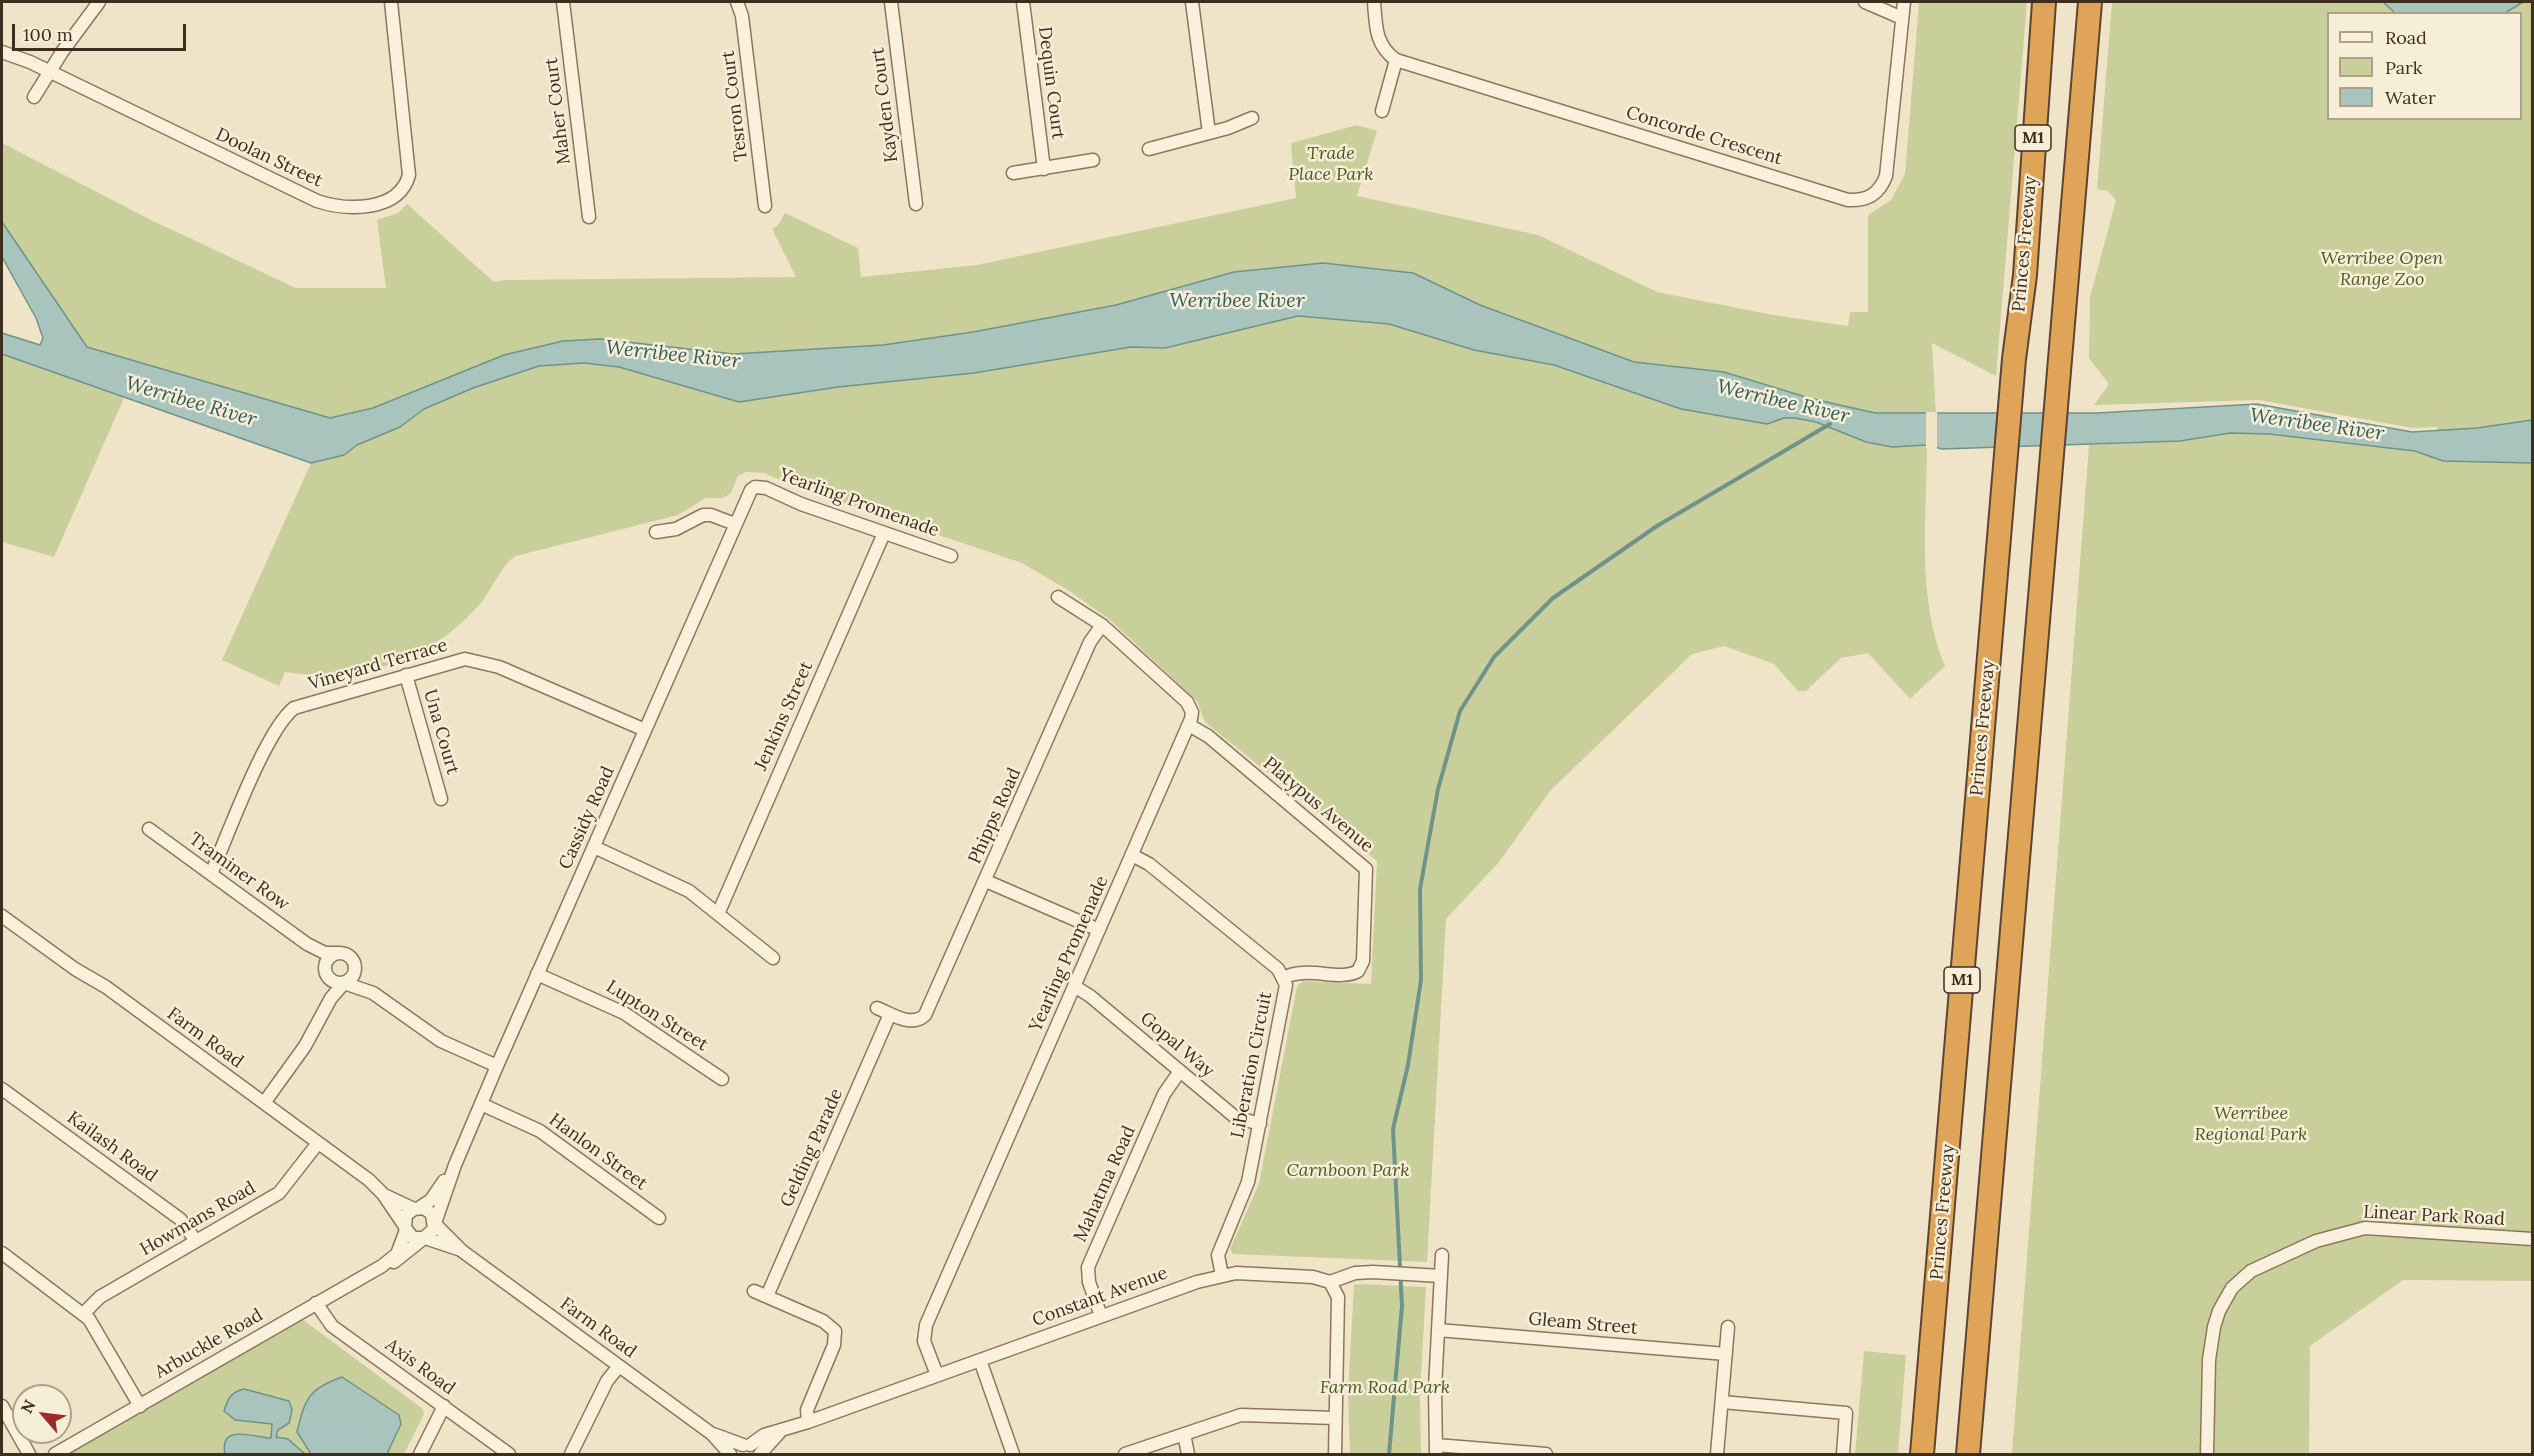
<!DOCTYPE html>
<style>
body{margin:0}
#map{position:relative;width:2534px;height:1456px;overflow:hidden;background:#f0e4c8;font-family:Lora,serif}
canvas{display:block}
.frame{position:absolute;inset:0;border:3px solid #3d2e20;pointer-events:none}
.legend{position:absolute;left:2327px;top:12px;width:195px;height:108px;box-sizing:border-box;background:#f7eed8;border:2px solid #ada18e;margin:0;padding:8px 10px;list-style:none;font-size:18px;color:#3d2e20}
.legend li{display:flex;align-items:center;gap:12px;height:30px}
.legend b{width:30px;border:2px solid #ada18e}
.north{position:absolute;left:12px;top:1384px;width:60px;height:60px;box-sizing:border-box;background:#f7eed8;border:2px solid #ada18e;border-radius:50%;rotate:298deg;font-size:16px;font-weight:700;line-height:24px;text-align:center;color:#3d2e20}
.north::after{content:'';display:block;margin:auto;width:21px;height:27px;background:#9e2a2b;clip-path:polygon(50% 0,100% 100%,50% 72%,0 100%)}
.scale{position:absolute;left:12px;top:24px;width:174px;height:27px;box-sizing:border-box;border:3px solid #3d2e20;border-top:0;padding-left:8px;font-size:18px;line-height:21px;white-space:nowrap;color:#3d2e20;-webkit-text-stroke:4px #f7eed8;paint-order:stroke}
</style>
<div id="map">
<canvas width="2534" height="1456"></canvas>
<div class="frame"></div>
<ul class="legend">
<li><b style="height:8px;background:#faf1dc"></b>Road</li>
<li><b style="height:16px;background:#c9cf9b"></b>Park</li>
<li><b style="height:16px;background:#a9c4bc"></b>Water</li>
</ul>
<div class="north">N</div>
<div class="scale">100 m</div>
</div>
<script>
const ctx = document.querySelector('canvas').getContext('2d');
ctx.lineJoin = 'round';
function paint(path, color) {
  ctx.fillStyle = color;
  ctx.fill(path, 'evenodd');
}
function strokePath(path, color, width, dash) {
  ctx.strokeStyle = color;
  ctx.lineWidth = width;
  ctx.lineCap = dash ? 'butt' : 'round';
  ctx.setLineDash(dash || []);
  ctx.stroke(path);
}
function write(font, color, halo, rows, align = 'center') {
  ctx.font = font + ' Lora,serif';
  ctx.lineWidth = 5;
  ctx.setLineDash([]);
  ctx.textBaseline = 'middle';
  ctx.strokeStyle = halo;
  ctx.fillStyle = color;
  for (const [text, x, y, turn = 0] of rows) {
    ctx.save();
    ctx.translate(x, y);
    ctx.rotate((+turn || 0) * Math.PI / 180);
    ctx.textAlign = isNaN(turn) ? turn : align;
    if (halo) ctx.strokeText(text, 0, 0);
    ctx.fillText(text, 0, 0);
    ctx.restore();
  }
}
paint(new Path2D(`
 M1919,2H2027L1996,376L1932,343L1936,415L1875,413L1809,398L1724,372L1634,362L1480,305L1413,273L1323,263L1234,272L1116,305L973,332L883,345L733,354L600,339L563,341L504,355L373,408L330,418L87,347L2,222V143L149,219L296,288H386L377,220L398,213L407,204L494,282L504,280L796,277L772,229L778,225L785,213L858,248L861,277L977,265L1296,198L1291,143L1357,125L1377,131L1357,196L1538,235L1657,292L1773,315L1848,326L1850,312H1868V215L1891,200L1905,174Z
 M2112,2H2532V1281L2403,1280L2310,1346L2309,1454H2012L2089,445L2180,441L2230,433L2269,434L2415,451L2443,460L2437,427L2412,428L2259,400L2094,405L2109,384L2089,358L2090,297L2116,200L2108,191L2097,189ZM2328,14H2520V118H2328Z
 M1298,316L1389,324L1474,350L1554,365L1681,409L1767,424L1784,418H1795L1816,422L1866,442L1927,445C1927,518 1916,597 1945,666L1910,699L1868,653L1841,658L1806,691H1798L1774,664L1724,646L1692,654L1550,791L1499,862L1446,919L1427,1262L1233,1254L1230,1249L1259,1184L1297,986L1303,981L1371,984L1377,861L1205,722L1197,701L1109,619L1068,590L1022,563L798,488L764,473L746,472L738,476L731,493L723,498H706L678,515L516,556C500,566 493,589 480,604C431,661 359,684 285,672L279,686L222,660L311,463L344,455L357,445L400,427L424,409L473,388L539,366L584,363L619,367L739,402L838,387L974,373L1131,347L1165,348Z
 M2,354L103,389L124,398L54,557L2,542Z
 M1363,1284L1426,1287L1420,1394L1421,1454H1350L1348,1393L1354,1285Z
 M302,1319L423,1409L424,1414L404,1454H68Z
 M1864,1351L1906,1355L1898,1454H1855Z`), '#c9cf9b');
const water = new Path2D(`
 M2383,2H2523L2505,13H2395Z
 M2,222L87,347L330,418L373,408L504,355L563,341L600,339L733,354L883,345L973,332L1116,305L1234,272L1323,263L1413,273L1480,305L1634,362L1724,372L1809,398L1875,413H2097L2257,404L2412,432L2477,428L2532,420V463L2443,461L2415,451L2269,434L2230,433L2180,441L1942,449L1927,445L1892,447L1866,442L1816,422L1795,418H1784L1767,424L1681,409L1554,365L1474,350L1389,324L1298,316L1165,348L1131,347L974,373L838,387L739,402L619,367L584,363L539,366L473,388L424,409L400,427L357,445L344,455L311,463L2,354V333L40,345L43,338L36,318L2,257Z
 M342,1377L399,1415L401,1424L387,1454H311L297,1432C305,1399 308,1389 342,1377Z
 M244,1389L289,1401L292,1410L289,1423L278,1430L276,1437L288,1439L305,1454H225C219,1423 253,1437 271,1438L272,1424L235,1420L224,1411C228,1398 231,1392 244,1389Z`);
paint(water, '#a9c4bc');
strokePath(water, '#6f938a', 1.5);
paint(new Path2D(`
 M1926,412H1937V451L1926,448Z`), '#f0e4c8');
strokePath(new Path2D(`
 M1389,1454L1402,1306L1393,1129L1408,1065L1421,980L1420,889L1438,789L1460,711L1494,657L1553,598L1657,526L1830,424`), '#6f938a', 4);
const street = new Path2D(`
 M563,2L589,217
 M737,2L742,16L765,206
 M891,2L916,204
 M1023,2L1044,169
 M1192,2L1209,133
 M1374,2C1376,26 1375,45 1396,60L1848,200C1868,201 1879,194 1886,176L1904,2
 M1865,2L1902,18
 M2,52L30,62L317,201C347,211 399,212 409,175L391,2
 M34,97L62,52L99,2
 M1382,111L1396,60
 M1149,149L1228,128L1252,118
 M1013,173L1093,160
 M656,532L676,529L703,515H711L735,524
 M406,675L441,799
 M1189,725L1208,736L1366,869L1363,961L1358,971C1340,982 1307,965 1283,978
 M149,829L307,944L325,953H338
 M594,847L689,891L773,958
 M1132,855L1149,864L1278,969L1286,985L1248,1182L1218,1255L1222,1276
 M211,874C228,835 265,731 294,708L465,659L499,667L645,730
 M986,881L1099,930
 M718,914L884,533
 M2,916L75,969L106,987L369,1180L383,1194L404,1225
 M325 968a15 15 0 1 1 30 0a15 15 0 1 1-30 0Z
 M537,974L624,1013L722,1079
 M344,983L373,993L441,1041L497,1066
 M1074,986L1090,996L1235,1117L1260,1124
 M877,1008C892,1014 911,1028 925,1015L1090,642L1102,625
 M2,1089L180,1219L196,1241
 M264,1103L305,1046L331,998L344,983
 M481,1104L540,1131L659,1218
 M384,1195L414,1209L424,1208L432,1214L434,1229L424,1238H413L405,1228L406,1215L414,1209
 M419,1208L431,1200L444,1181
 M435,1223L455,1165L497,1066L751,490L755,487L766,488L801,504L951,556
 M435,1224L462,1251L712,1434L730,1454
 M425,1238L458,1249
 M2,1253L89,1319L140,1406
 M394,1262L424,1238
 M1330,1282L1338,1297L1335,1454
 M754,1291L823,1321L835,1331L834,1345L807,1410L808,1422
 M767,1296L890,1014
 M316,1303L332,1326L509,1454
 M84,1313L100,1297L279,1193L318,1143
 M1101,1316L1089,1282L1088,1267L1164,1094L1180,1071
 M1438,1330L1726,1354
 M980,1360L1013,1454
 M937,1375L924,1341L926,1325L1191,719L1192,712L1187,702L1102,625L1058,597
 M1722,1402L1846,1413L1843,1454
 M2,1406L29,1454
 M713,1434L743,1445
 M1184,1434L1188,1454
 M750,1445L764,1435L808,1422L1197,1282L1236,1273L1313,1277L1330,1282L1355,1273L1373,1272L1441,1276
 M1436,1445L1546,1454
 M55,1454L382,1266L397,1254L406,1230
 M420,1454L444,1406
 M571,1454L607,1381L619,1366
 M760,1454L779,1433
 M1125,1454L1241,1415L1335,1418
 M1436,1454L1435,1388L1442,1255
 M1717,1454L1728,1327
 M2207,1454L2209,1360L2214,1327L2219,1311L2232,1288L2251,1271L2316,1241L2365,1228L2532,1239`);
const highway = new Path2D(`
 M1922,1454L2014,359L2025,275L2044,2
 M1968,1454L2090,2`);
strokePath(street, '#8d765c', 15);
strokePath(highway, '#5b4430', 26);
strokePath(street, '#faf1dc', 12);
strokePath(highway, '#e0a458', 22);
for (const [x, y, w] of [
 [2033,138,36],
 [1962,980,36]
]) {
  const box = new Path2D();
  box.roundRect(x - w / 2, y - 13, w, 26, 4.5);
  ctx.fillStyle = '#f7eed8';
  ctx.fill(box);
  strokePath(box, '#3d2e20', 1.5);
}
write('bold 16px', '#3d2e20', null, [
 ["M1",2033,138],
 ["M1",1962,980]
]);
write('18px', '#3d2e20', '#f7eed8', [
 ["Dequin Court",1051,83,83],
 ["Kayden Court",885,105,-97],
 ["Tesron Court",735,106,-97],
 ["Maher Court",558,111,-97],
 ["Concorde Crescent",1704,136,17],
 ["Doolan Street",269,158,25],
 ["Princes Freeway",2025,244,-85],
 ["Yearling Promenade",859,503,20],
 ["Vineyard Terrace",378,665,-16],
 ["Jenkins Street",784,716,-66],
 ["Princes Freeway",1983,728,-85],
 ["Una Court",441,732,74],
 ["Platypus Avenue",1318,805,40],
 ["Phipps Road",995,816,-66],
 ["Cassidy Road",587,818,-66],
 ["Traminer Row",239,872,36],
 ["Yearling Promenade",1069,954,-66],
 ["Lupton Street",657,1016,32],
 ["Farm Road",205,1038,36],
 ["Gopal Way",1177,1045,40],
 ["Liberation Circuit",1252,1065,-79],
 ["Kailash Road",112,1147,36],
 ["Gelding Parade",812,1148,-66],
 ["Hanlon Street",598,1152,36],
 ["Mahatma Road",1105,1184,-66],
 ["Princes Freeway",1943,1212,-85],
 ["Linear Park Road",2434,1216,3],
 ["Howmans Road",198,1219,-30],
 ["Constant Avenue",1100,1297,-20],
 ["Gleam Street",1583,1324,5],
 ["Farm Road",598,1328,36],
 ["Arbuckle Road",209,1344,-30],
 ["Axis Road",420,1367,36]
]);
write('italic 18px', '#4d5a26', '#f7eed8', [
 ["Trade",1331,154],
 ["Place Park",1331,175],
 ["Werribee Open",2382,259],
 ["Range Zoo",2382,280],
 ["Werribee",2251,1114],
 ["Regional Park",2251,1135],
 ["Carnboon Park",1348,1171],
 ["Farm Road Park",1385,1388]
]);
write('italic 20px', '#2f5d5a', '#f7eed8', [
 ["Werribee River",1237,301],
 ["Werribee River",673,355,6],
 ["Werribee River",191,402,16],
 ["Werribee River",1783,402,13],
 ["Werribee River",2317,425,8]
]);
</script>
